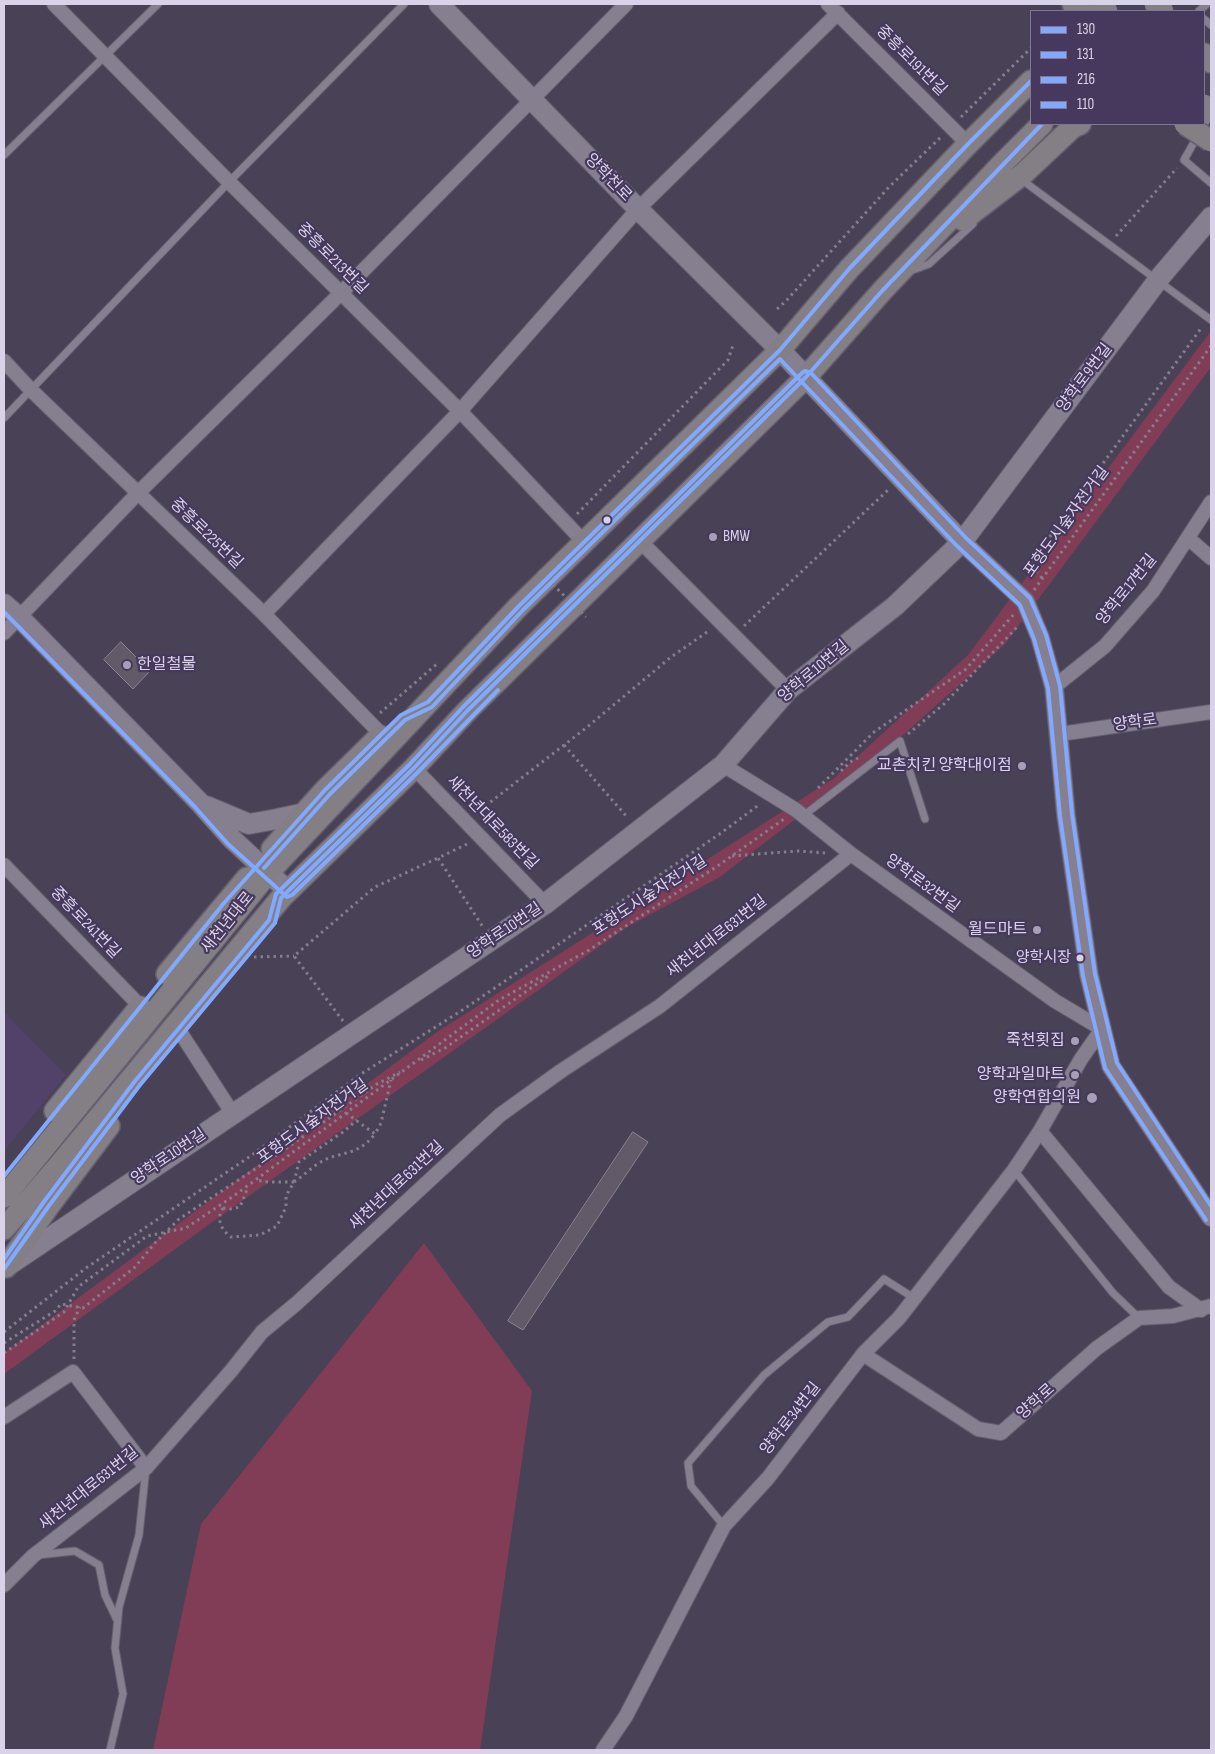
<!DOCTYPE html>
<meta charset="utf-8">
<style>
body{margin:0}
#map{position:relative;width:1215px;height:1754px;overflow:hidden;background:#494155;font-family:"Sofia Sans Condensed",sans-serif}
canvas{display:block}
.frame{position:absolute;inset:0;border:5px solid #dad2e8;pointer-events:none}
.legend{position:absolute;left:1030px;top:10px;width:175px;height:115px;box-sizing:border-box;background:#47395d;border:1px solid #827695;margin:0;padding:6px 9px;list-style:none;font-size:15px;color:#dad2e8}
.legend li{display:flex;align-items:center;gap:10px;height:25px}
.legend b{width:25px;border:1px solid #827695}
</style>
<div id="map">
<canvas width="1215" height="1754"></canvas>
<div class="frame"></div>
<ul class="legend">
<li><b style="height:6px;background:#80a9ff"></b>130</li>
<li><b style="height:6px;background:#80a9ff"></b>131</li>
<li><b style="height:6px;background:#80a9ff"></b>216</li>
<li><b style="height:6px;background:#80a9ff"></b>110</li>
</ul>
</div>
<script>
const ctx = document.querySelector('canvas').getContext('2d');
ctx.lineJoin = 'round';
function paint(path, color) {
  ctx.fillStyle = color;
  ctx.fill(path, 'evenodd');
}
function strokePath(path, color, width, dash) {
  ctx.strokeStyle = color;
  ctx.lineWidth = width;
  ctx.lineCap = dash ? 'butt' : 'round';
  ctx.setLineDash(dash || []);
  ctx.stroke(path);
}
function write(font, color, halo, rows, align = 'center') {
  ctx.font = font + ' "Sofia Sans Condensed","Noto Sans KR",sans-serif';
  ctx.lineWidth = 4.5;
  ctx.setLineDash([]);
  ctx.textBaseline = 'middle';
  ctx.strokeStyle = halo;
  ctx.fillStyle = color;
  for (const [text, x, y, turn = 0] of rows) {
    ctx.save();
    ctx.translate(x, y);
    ctx.rotate((+turn || 0) * Math.PI / 180);
    ctx.textAlign = isNaN(turn) ? turn : align;
    if (halo) ctx.strokeText(text, 0, 0);
    ctx.fillText(text, 0, 0);
    ctx.restore();
  }
}
paint(new Path2D(`
 M4,1012L66,1075L4,1151Z`), '#52426a');
paint(new Path2D(`
 M1211,331V367L1005,644L892,745L720,877L627,927L211,1223L4,1374V1353L437,1032L833,779L968,655Z
 M424,1243L532,1391L480,1750H153L201,1524Z`), '#813d56');
const building = new Path2D(`
 M121,642L150,671L133,689L104,660Z
 M633,1132L648,1142L523,1330L508,1321Z`);
paint(building, '#625969');
strokePath(building, '#8c8293', 1);
const service = new Path2D(`
 M1199,11L1207,4
 M1204,19L1211,25
 M1210,114L1184,160L1211,183
 M4,155L158,4
 M1022,180L1211,320
 M910,271L929,264L973,224
 M4,418L229,182L404,4
 M803,816L900,741L925,819
 M1014,1170L1113,1293L1139,1318
 M724,1526L691,1486L688,1463L764,1375L828,1322L848,1317L884,1279L914,1298
 M38,1555L75,1551L99,1565L105,1595L117,1620
 M110,1750L123,1694L115,1648L119,1607L139,1535L146,1468`);
const minor = new Path2D(`
 M54,4L229,182L460,411L584,542
 M828,4L968,144
 M4,361L31,390L264,614L381,734
 M1188,538L1211,558
 M640,541L788,690
 M264,614L460,411L638,209L838,13
 M4,633L138,493L341,293L626,4
 M1054,687L1105,646L1153,591L1211,502
 M1060,734L1211,712
 M414,768L545,904
 M4,865L141,1007
 M182,1035L233,1114
 M1040,1131L1169,1287L1201,1310
 M863,1354L978,1429L1001,1433L1097,1348L1139,1318L1173,1316L1211,1306
 M4,1417L73,1372L146,1468
 M4,1585L33,1556L146,1468L231,1371L262,1332L297,1303L500,1115L561,1071L660,1006L851,854
 M603,1750L626,1716L724,1526L768,1478L863,1354L899,1318L1014,1170L1040,1131L1081,1059L1102,1029L1055,1001L851,854L796,810L723,765`);
const tertiary = new Path2D(`
 M962,542L1025,601L1040,637L1054,687L1066,815L1089,975L1111,1066L1211,1217`);
const secondary = new Path2D(`
 M439,4L638,209L780,350L962,542
 M4,604L19,617L200,803L232,839L288,891
 M206,806L249,824L277,819L305,813
 M9,1265L545,904L723,765L788,690L895,606L962,542L1161,276L1211,217`);
const primary = new Path2D(`
 M1073,4L1080,11
 M1204,54L1211,62
 M963,220L1023,174L1073,127L1080,124
 M272,849L325,790L380,736
 M167,974L247,878
 M55,1111L140,1007
 M4,1197L268,873L519,606L780,350L849,269L968,144L1031,81
 M4,1229L59,1165L281,898L414,768L468,710L806,377L882,291L1001,165L1042,124
 M6,1267L48,1207L109,1126`);
strokePath(service, '#645e6f', 9);
strokePath(minor, '#645e6f', 16);
strokePath(tertiary, '#645e6f', 20);
strokePath(secondary, '#645e6f', 22);
strokePath(primary, '#645e6f', 24);
strokePath(new Path2D(`
 M961,117L1031,48
 M1116,236L1177,168
 M777,309L786,301L889,187L942,136
 M577,514L728,360L733,345
 M1042,578L1030,564L1202,327
 M1034,590L1211,346
 M744,626L888,490
 M380,713L438,663
 M908,734L944,704L1019,625
 M564,745L628,818
 M841,771L850,762L858,758
 M818,788L874,732L966,669L1014,614
 M475,814L586,728L671,657L710,630
 M467,844L438,858L483,927
 M732,856L798,851L825,853
 M254,957L294,956
 M343,1021L294,956L375,887L438,858
 M421,1060L445,1048L551,974
 M346,1113L375,1134L381,1123L391,1080
 M294,1182C303,1176 311,1168 319,1163C340,1150 356,1158 375,1134
 M294,1182L299,1162L343,1132L357,1120
 M223,1208C216,1219 221,1230 231,1237L260,1235L277,1226L286,1207V1196L294,1182H268L256,1180
 M223,1208L230,1209L240,1207L248,1187
 M4,1332L86,1268L252,1155L361,1074L464,1009L721,833L760,804
 M4,1343L55,1311L61,1304L83,1308L135,1267L155,1243L179,1219L287,1148L377,1084L400,1072
 M4,1353L64,1312L78,1287L147,1236L186,1228L235,1195L499,1000L589,950L719,865L784,819
 M74,1359V1320L80,1307`), '#847e8c', 3, [2.5, 4]);
strokePath(service, '#857f90', 7);
strokePath(minor, '#857f90', 14);
strokePath(tertiary, '#857f90', 18);
strokePath(secondary, '#857f90', 20);
strokePath(primary, '#837f85', 21);
const primaryBridge = new Path2D(`
 M1099,4L1107,11
 M1155,4L1163,11
 M1204,105L1211,112
 M1185,124L1211,141`);
strokePath(primaryBridge, '#645e6f', 24, []);
strokePath(new Path2D(`
 M539,571L586,617`), '#847e8c', 3, [2.5, 4]);
strokePath(primaryBridge, '#837f85', 21);
strokePath(new Path2D(`
 M281,898L414,768L468,710L806,377L882,291L1042,124
 M4,1269L48,1207L140,1085L275,923L281,898`), '#80a9ff', 4);
strokePath(new Path2D(`
 M4,1176L224,903L325,790L401,715L428,702L519,606L780,350L849,269L968,144L1031,81`), '#80a9ff', 4);
strokePath(new Path2D(`
 M4,612L195,807L228,844L287,897L292,895L418,772L498,690
 M264,868L330,794L405,720L432,707L523,610L780,359L957,546L1020,605L1034,639L1048,688L1060,816L1083,976L1105,1068L1206,1220`), '#80a9ff', 4);
strokePath(new Path2D(`
 M4,1259L43,1203L135,1081L269,920L276,894L410,764L464,706L802,373L805,371L811,373L966,538L1030,598L1046,635L1060,686L1072,814L1095,974L1117,1063L1211,1206`), '#80a9ff', 4);
for (const [x, y, r, color] of [
 [607,520,4.5,"#dad2e8"],
 [713,537,5,"#a79fb5"],
 [127,665,5,"#a79fb5"],
 [1022,766,5,"#a79fb5"],
 [1037,930,5,"#a79fb5"],
 [1080,958,4.5,"#dad2e8"],
 [1075,1041,5,"#a79fb5"],
 [1075,1075,5,"#a79fb5"],
 [1092,1098,6,"#a79fb5"]
]) {
  const dot = new Path2D();
  dot.arc(x, y, r, 0, 2 * Math.PI);
  ctx.fillStyle = color;
  ctx.fill(dot);
  strokePath(dot, '#47395d', 2);
}
write('15px', '#dad2e8', '#47395d', [
 ["양학시장",1071,958]
], 'right');
write('16px', '#dad2e8', '#47395d', [
 ["중흥로191번길",911,61,45],
 ["양학천로",608,178,46],
 ["중흥로213번길",332,259,45],
 ["양학로9번길",1085,378,-53],
 ["포항도시숲자전거길",1067,522,-54],
 ["중흥로225번길",206,534,44],
 ["양학로17번길",1127,590,-51],
 ["양학로10번길",814,672,-40],
 ["양학로",1135,723,-8],
 ["새천년대로583번길",492,823,46],
 ["양학로32번길",922,884,36],
 ["포항도시숲자전거길",650,896,-33],
 ["중흥로241번길",85,923,46],
 ["새천년대로",228,923,-51],
 ["양학로10번길",505,931,-34],
 ["새천년대로631번길",717,937,-38],
 ["포항도시숲자전거길",313,1122,-36],
 ["양학로10번길",169,1157,-34],
 ["새천년대로631번길",397,1186,-43],
 ["양학로",1036,1402,-42],
 ["양학로34번길",791,1419,-52],
 ["새천년대로631번길",89,1489,-39]
]);
write('16px', '#dad2e8', '#47395d', [
 ["BMW",723,537,"left"],
 ["한일철물",137,665,"left"],
 ["교촌치킨 양학대이점",1012,766],
 ["월드마트",1027,930],
 ["죽천횟집",1065,1041],
 ["양학과일마트",1065,1075],
 ["양학연합의원",1081,1098]
], 'right');
</script>
